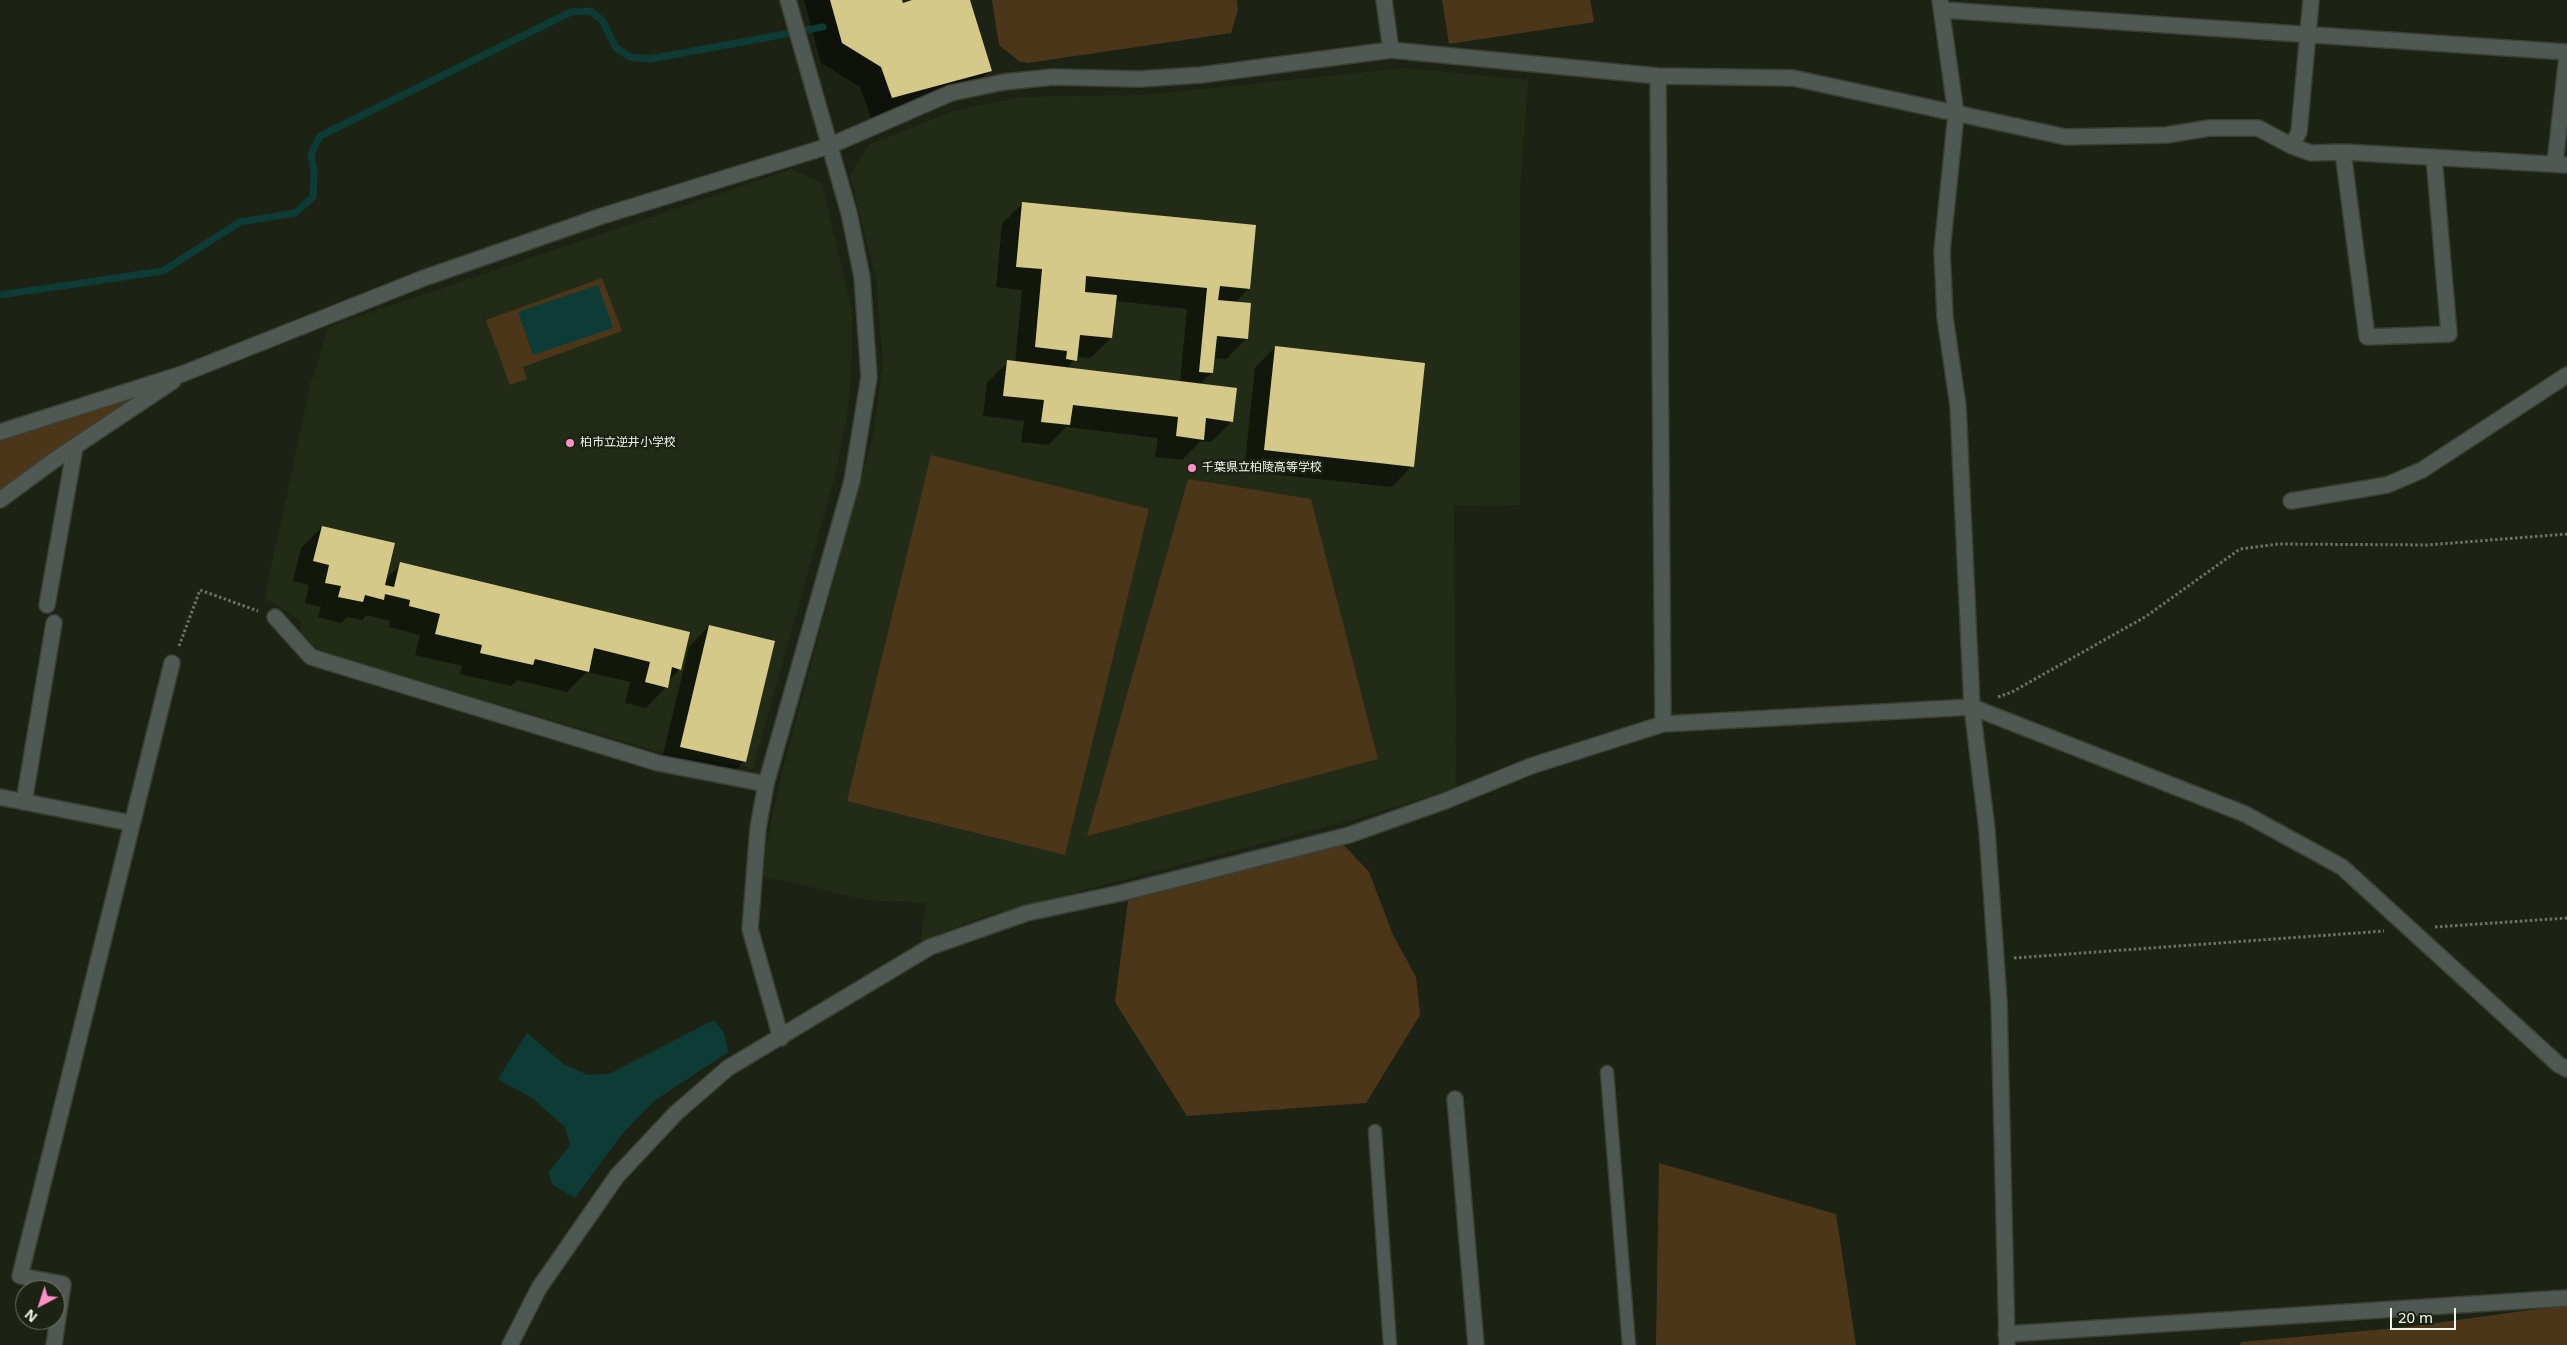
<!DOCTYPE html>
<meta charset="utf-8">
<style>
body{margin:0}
#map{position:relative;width:2567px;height:1345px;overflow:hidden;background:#1d2314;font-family:"Noto Sans",sans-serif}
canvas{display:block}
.north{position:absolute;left:15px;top:1280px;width:50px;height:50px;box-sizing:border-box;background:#1d2314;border:1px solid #71776a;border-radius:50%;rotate:220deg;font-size:14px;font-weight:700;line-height:20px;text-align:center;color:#f0f5eb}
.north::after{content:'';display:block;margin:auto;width:18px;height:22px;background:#fb8fc6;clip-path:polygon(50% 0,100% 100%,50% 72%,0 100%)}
.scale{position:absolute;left:2390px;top:1308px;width:66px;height:22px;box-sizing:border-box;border:2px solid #f0f5eb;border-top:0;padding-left:6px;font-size:15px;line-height:18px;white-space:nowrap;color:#f0f5eb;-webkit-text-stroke:4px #1d2314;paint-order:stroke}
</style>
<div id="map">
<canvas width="2567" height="1345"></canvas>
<div class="north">N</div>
<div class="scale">20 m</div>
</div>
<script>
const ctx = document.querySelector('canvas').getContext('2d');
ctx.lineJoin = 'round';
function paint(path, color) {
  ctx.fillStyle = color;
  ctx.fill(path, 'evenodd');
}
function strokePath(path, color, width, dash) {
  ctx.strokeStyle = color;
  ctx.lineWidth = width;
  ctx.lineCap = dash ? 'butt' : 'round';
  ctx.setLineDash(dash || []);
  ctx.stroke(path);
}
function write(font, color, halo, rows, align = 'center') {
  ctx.font = font + ' "Noto Sans","Noto Sans JP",sans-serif';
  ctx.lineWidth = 5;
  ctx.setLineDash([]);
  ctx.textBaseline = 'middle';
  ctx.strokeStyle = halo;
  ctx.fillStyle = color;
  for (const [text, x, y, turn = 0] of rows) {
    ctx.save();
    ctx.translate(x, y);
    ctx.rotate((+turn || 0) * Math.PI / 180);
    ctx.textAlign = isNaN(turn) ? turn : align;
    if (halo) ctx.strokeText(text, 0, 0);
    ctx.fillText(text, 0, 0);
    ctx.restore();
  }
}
paint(new Path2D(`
 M1406,68L1528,80L1520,191V505L1454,506L1456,788L1359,818L985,916L921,941L926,903L866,900L763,876L767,842L782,772L874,431L883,360L876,280L850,175L869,145L953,111L1021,97L1144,95Z
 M792,169L822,183L852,312V356L848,410L835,476L753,768L667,754L321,652L299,631L302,622L265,597L309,390L328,327Z`), '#222b16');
paint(new Path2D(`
 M992,0H1237L1238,9L1231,33L1028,63L1019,61L999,45Z
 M1442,0H1590L1594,22L1449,44Z
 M602,278L622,331L523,367L527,379L510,385L486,320Z
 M133,399L0,489V441L70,415Z
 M931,455L1149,509L1065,855L847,801Z
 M1188,479L1311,499L1378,759L1087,836Z
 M1340,841L1369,872L1393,935L1416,977L1420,1015L1366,1103L1187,1116L1115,1002L1128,901L1217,873Z
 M1659,1163L1836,1214L1856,1345H1656Z
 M2567,1305V1345H2240L2241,1342L2407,1327Z`), '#4c3619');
paint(new Path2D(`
 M598,285L613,328L533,355L518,312Z
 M714,1020L724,1033L728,1052L654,1101L622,1134L575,1198L553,1185L548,1173L570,1145L565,1127L532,1098L498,1079L527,1033L565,1065L588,1075L609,1074Z`), '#0d3c36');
paint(new Path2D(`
 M804,0H901L902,4L917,0H969L990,70L969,91L871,118L860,87L821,63Z
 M1023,203L1249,288L1235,303L1247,338L1226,359L1213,358L1212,373L1200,384L1232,421L1211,442L1201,441L1182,460L1155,457L1158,438L1066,427L1048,445L1021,442L1024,421L983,416L987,383L1008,362L1015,363L1022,290L996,287L1002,224ZM1115,301L1187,309L1180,382L1067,369L1076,357L1090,358L1111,338Z
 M1275,347L1412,466L1392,487L1244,471L1255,368Z
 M322,527L385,580L401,564L680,669L668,681L666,687L646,708L625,703L630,682L587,672L567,692L517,680L511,686L460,674L462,666L415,655L420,635L389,627L390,621L367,615L362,620L347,617L341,623L318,617L321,607L305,603L309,585L293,581L301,548Z
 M709,626L745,761L724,782L660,767L689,647Z`), '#0007');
strokePath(new Path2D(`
 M0,295L163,271L240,222L295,213L313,197L314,170L311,154L320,136L571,12L590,11L602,20L616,48L630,57L650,59L823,27`), '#0d3c36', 7);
paint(new Path2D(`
 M830,0H902L903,3L912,0H970L992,71L892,98L881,67L842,43Z
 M1022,202L1256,225L1250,289L1220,286L1218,300L1251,303L1248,339L1217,336L1213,373L1199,372L1207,288L1086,276L1085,292L1117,295L1112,338L1080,335L1077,361L1066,359L1067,351L1035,347L1042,269L1016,267Z
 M1275,346L1425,363L1414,467L1264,450Z
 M1007,360L1237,388L1233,422L1206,418L1204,440L1176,436L1178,417L1073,405L1070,425L1041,422L1044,400L1003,396Z
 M322,526L395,543L385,585L394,587L400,562L690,632L681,670L672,667L668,688L645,682L650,662L594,648L589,672L535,659L533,665L480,653L482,645L435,634L440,614L409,606L410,600L385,594L384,600L365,595L363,602L338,597L341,586L325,583L329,565L313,561Z
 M709,625L775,641L746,762L680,747Z`), '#d4c989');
const service = new Path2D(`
 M1607,1072L1629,1345
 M1375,1131L1390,1345`);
const minor = new Path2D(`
 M1384,0L1391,50
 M1940,0L1956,114
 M1943,10L2567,52
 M1658,76L1663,724
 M2292,146L2299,132L2311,0
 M2343,152L2367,337L2449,334L2434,157
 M2555,163L2567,56
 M0,432L182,374L424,278L602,216L829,146L951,93L1004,82L1053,77L1139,79L1201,75L1391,50L1658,76L1793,78L2066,137L2167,135L2209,128H2258L2292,146L2311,153L2343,152L2567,165
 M0,500L53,461L173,381
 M2291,501L2387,485L2422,470L2567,375
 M47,605L75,447
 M275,617L311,657L658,763L766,784
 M0,797L131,823
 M24,802L54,623
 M781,1038L750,929L758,828L766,784L852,481L869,377L862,277L849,213L788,0
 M1455,1099L1476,1345
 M2006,1334L2567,1298
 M54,1345L63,1284L20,1276L172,663
 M510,1345L539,1288L617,1176L676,1113L728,1068L930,947L1027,913L1121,893L1349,835L1445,801L1531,766L1663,724L1972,707L2245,814L2342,867L2559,1065L2567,1069`);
const tertiary = new Path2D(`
 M1956,114L1942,251L1945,317L1958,406L1972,707L1987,830L1999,1002L2007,1345`);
strokePath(service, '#3b4032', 15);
strokePath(minor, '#3b4032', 18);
strokePath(tertiary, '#3b4032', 18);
strokePath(new Path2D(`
 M179,646L200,590L258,611
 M1998,697L2012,692L2145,617L2240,549L2278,544L2427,545L2567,534
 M2435,927L2567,918
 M2014,958L2384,931`), '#6c7265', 3, [2.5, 2.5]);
strokePath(service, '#505853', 12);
strokePath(minor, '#505853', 15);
strokePath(tertiary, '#505853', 15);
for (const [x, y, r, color] of [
 [570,443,5,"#fb8fc6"],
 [1192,468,5,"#fb8fc6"]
]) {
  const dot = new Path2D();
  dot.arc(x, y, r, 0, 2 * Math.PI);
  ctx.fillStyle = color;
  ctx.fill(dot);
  strokePath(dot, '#1d2314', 2);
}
write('12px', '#f0f5eb', '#1d2314', [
 ["柏市立逆井小学校",580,443],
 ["千葉県立柏陵高等学校",1202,468]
], 'left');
</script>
